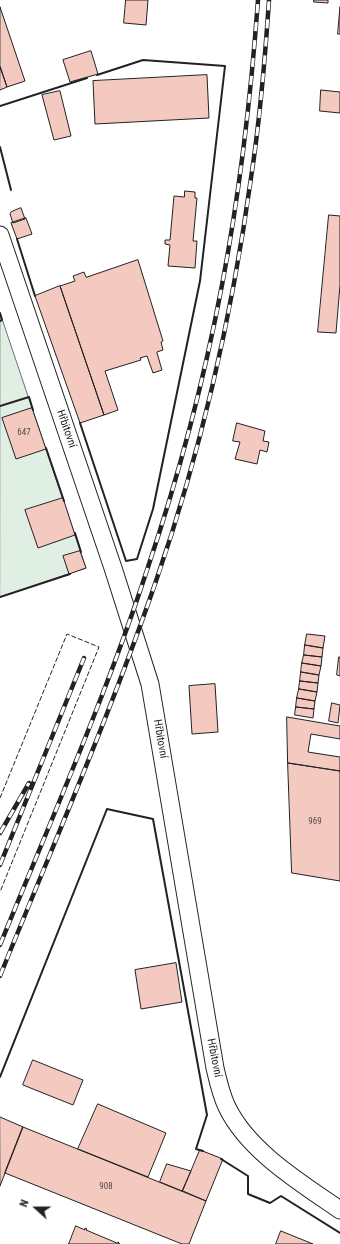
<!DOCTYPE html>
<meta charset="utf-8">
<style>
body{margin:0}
#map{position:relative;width:340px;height:1244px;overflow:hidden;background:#fff;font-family:"Roboto Condensed",sans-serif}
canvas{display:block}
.north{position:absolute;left:16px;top:1188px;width:40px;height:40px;-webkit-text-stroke:3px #fff;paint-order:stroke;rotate:291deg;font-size:11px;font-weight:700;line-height:16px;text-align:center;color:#222}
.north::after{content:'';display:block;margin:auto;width:14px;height:18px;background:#222;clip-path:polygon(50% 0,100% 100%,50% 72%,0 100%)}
</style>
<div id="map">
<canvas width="340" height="1244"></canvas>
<div class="north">N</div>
</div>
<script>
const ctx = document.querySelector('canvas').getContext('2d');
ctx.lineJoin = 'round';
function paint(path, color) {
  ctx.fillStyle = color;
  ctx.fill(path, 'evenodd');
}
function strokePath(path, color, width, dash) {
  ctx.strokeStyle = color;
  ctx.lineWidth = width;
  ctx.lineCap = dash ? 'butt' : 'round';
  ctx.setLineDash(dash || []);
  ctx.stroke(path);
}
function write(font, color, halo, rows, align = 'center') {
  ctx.font = font + ' "Roboto Condensed",sans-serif';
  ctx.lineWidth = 3;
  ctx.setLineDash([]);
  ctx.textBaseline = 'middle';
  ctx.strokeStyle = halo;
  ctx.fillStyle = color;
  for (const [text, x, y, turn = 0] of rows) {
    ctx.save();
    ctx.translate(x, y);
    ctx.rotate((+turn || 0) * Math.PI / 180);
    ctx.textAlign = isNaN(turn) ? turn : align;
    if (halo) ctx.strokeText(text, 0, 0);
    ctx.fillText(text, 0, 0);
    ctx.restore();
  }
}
const green = new Path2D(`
 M0,313L86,568L0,597Z`);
paint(green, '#e0efe3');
strokePath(green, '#6f6f6f', 1);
const building = new Path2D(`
 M126,0H148L146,25L124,23Z
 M314,0H328V3L314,2Z
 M0,7L25,81L7,87L0,66Z
 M340,7V34H338Z
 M91,51L98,74L70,82L63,60Z
 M0,67L7,87L0,90Z
 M207,75L209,118L95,124L93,81Z
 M321,90L340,92V113L320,111Z
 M60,91L71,136L54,140L42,95Z
 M185,191L195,192V198H197L193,241H197L195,268L168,266L170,245L165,244V240H170L174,196L184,197Z
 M21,208L25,219L13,223L10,214L11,212Z
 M329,215L340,216V285L336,333L318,332Z
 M26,218L32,234L17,239L11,223Z
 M138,260L163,341L161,342L163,350L157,352V353L162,370L153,373L147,356L140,358L141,360L105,371L118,410L104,415L60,286L75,281L73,276L84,272L86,277Z
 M60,286L104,415L80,423L35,296Z
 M32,408L46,449L16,459L2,418Z
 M237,423L265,431L263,441L269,442L267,452L260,450L257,464L235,459L240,442L233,441Z
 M63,498L75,535L38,548L25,510Z
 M80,551L86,568L69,574L63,556Z
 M307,634L325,636L323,648L305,645Z
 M305,645L323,648L322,657L304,655Z
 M304,655L322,657L321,666L302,663Z
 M339,657H340V676L337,675Z
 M302,663L321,666L319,675L301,672Z
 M301,672L319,675L318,683L300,681Z
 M300,681L318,683L317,692L299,689Z
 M215,684L218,732L192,734L189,686Z
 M299,689L317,692L315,701L297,698Z
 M297,698L315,701L314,709L296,707Z
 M332,703L340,705L338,723L329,721Z
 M296,707L314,709L313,718L295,715Z
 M287,717L340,726V739L311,734L308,752L340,757V771L288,763Z
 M288,763L340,771V881L292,873Z
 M176,963L182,1002L141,1009L135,970Z
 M33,1060L83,1080L73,1105L23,1085Z
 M98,1104L166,1133L148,1177L78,1149Z
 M0,1117L23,1127L0,1186Z
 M23,1127L206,1201L189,1244H182L5,1173Z
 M200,1150L223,1159L206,1201L183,1191Z
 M167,1164L191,1171L182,1191L160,1182Z
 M76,1226L85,1230V1228L87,1229L86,1230L117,1243L119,1242L118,1243L120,1244H69Z
 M281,1231L313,1244H276Z`);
paint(building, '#f3c9c0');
strokePath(building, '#222', 1);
const minor = new Path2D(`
 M0,235L113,568L150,684L215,1068C218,1081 221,1095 227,1107C248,1151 301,1183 340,1210`);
strokePath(minor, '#222', 19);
strokePath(minor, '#fff', 17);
const rail = new Path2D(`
 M0,833L29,783
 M0,865L84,658
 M0,945C51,820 106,696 148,567C179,475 204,380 222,285C240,191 251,95 258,0
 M0,976C53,845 110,715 156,581C201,451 232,315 251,178C260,119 265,60 269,0`);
strokePath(rail, '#222', 4.5);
strokePath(rail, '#fff', 3, [9]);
strokePath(new Path2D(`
 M0,798L67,634L99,647L0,892`), '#222', 1, [5, 2]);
strokePath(new Path2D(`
 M0,106L87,78
 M0,147L11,190
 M17,239L35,296
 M0,313L2,320L0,321
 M0,406L29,397L33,410
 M80,423L126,561L137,559L153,509L200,281L225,66L143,60L97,75
 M46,448L64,501
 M75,533L81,552
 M0,597L70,574
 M0,1077L107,809L153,819L207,1115L196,1149L203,1151
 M221,1159L248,1176V1194L270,1203L281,1196L340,1233`), '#222', 2);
write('9px', '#564c4a', null, [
 ["647",24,433],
 ["969",315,822],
 ["908",106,1187]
]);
write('11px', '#222', '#fff', [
 ["Hřbitovní",66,429,71],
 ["Hřbitovní",160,739,80],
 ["Hřbitovní",214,1058,79]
]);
</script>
